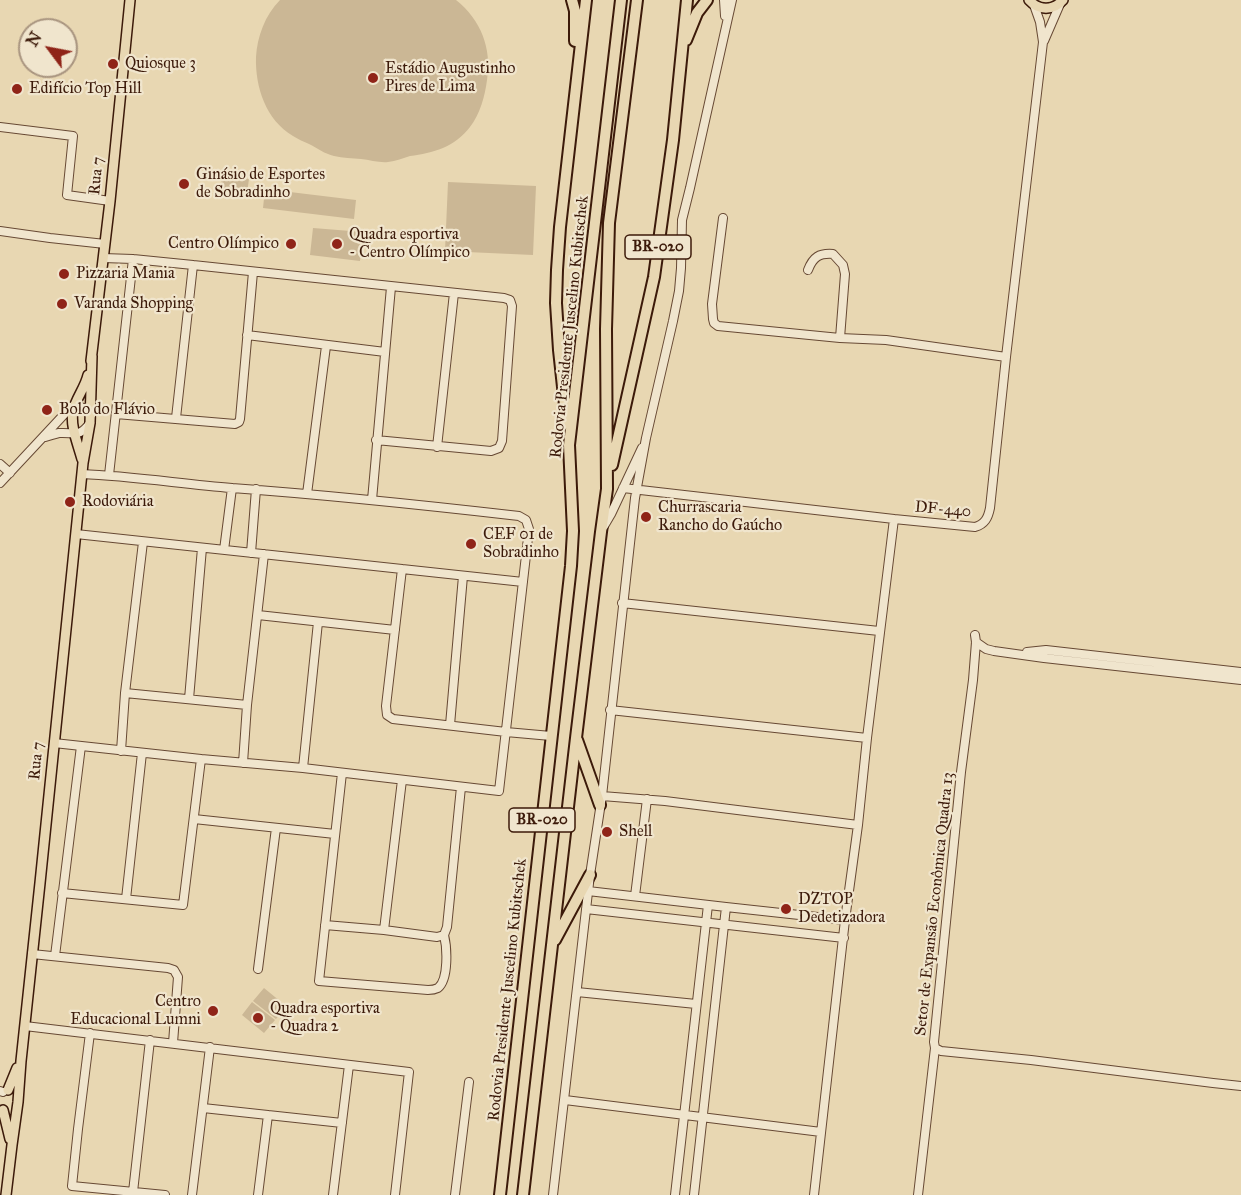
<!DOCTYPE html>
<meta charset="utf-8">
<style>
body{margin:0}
#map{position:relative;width:1241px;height:1195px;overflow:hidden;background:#e8d7b2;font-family:"IM FELL Great Primer",serif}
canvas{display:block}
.north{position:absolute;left:18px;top:18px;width:60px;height:60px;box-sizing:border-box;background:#f0e5cd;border:2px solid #a8947f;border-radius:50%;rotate:302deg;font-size:16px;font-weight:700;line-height:24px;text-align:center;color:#3c1a0a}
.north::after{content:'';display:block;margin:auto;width:21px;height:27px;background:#8f2418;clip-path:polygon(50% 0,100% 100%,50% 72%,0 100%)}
</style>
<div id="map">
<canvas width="1241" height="1195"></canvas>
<div class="north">N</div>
</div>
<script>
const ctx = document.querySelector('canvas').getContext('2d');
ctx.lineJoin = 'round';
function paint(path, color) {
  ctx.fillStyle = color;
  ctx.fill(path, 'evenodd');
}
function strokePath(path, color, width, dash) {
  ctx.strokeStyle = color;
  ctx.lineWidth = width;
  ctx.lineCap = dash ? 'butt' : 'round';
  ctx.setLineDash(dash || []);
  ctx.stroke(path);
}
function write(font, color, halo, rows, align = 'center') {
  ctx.font = font + ' "IM FELL Great Primer",serif';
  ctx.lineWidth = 4.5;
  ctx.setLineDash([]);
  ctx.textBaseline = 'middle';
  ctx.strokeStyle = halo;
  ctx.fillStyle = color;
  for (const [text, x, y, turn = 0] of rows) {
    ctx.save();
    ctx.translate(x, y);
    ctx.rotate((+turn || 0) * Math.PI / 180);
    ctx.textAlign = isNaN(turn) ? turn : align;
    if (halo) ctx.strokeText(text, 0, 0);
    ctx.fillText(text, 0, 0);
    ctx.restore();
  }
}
paint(new Path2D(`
 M280,0H456C481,20 492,48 487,80C485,96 480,114 470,127C455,147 433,153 410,156C403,158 396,161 388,162C380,163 370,160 361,159C352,158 343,158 334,156C325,154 317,148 309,144C304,142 298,139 293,136C266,120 255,87 256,57C257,37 265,15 280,0Z
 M222,176L249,179L247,193L221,189Z
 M448,182L536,186L533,255L445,251Z
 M265,189L356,200L354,219L263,208Z
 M313,228L363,232L360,261L310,255Z
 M264,988L286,1006L276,1019L253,1001Z
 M252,1002L275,1020L264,1033L242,1015Z`), '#cbb795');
const minor = new Path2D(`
 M724,0L725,16
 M1044,41L1060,4
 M0,127L73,136L67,195L110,201
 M723,218L712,304L713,319L714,323L718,326L840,338L886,340L1006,357
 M0,231L50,238L105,244
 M103,258L133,259L193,265L504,298L510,300L512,306L502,441L499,448L491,451L376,440
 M808,270C813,257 819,253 833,254L843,265L845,274L840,338
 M247,335L385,352
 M116,414L235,424L239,422L240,419L253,272
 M176,418L193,265
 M45,437C50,436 54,434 59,433C75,432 79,438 90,423
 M437,447L454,293
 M0,464L10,473
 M109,475L133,259
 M0,483L71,407L75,405L86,409L91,415
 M623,488L894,519L975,527C985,524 988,518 990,508L1006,357L1043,42L1040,22L1034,5
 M307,494L326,346
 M372,500L391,287
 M604,526L611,514L642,448
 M76,534L523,582
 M224,550L232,488
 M251,553L256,489
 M402,569L386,706L387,715L393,719L506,732L551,736
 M622,603L879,631
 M258,615L395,630
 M975,635L976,642L973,680L961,772L934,1042L935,1048L941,1051L1031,1060L1213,1083L1241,1086
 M976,642L986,649L994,651L1044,658L1241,680
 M1027,652L1046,650L1241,672
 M125,693L247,705
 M189,699L202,548
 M610,710L867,738
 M450,725L463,576
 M54,743L201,759L303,768L499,791L529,529L526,520L519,516C423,505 328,495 232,488C182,484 132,476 82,474
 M121,751L125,693L143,542
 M243,763L247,705L264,554
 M303,768L318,622
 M342,773L319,981L428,990C431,990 436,989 438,988C449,979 447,947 444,935
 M602,796L665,801L858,825
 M194,819L335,834
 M588,891L726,907L845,920
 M62,893L183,905L201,759
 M635,896L647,799
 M126,899L142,753
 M586,909L844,938
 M325,925L384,930L437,937L444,935
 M384,930L402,780
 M444,935L447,927L461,787
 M32,954L168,968L174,970L178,977L173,1043
 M55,956L81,746
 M258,969L276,828
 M577,992L696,1004
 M25,1026L409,1072L395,1195
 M90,1033L78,1129L72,1186L165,1195
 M0,1091L3,1092
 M565,1100L821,1132
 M203,1108L342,1123
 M133,1192L150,1040
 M192,1195L210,1047
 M258,1195L268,1115
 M333,1195L349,1065
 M455,1195L469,1082
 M553,1195L590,875L602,796L635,498L646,438L673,321L679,291L681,268L682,220L690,188L732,0
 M675,1195L708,905
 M694,1195L726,907
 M814,1195L845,920L858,825L867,738L894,519
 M918,1195L935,1048`);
const major = new Path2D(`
 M1029,0C1039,11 1053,11 1063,0
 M91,361L110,201L130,0
 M82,459C78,444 70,426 73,411C76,398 85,388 88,375
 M8,1090L17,1068
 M3,1110L10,1139
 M6,1195L12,1145L18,1102L21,1061L40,883L83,463L90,423L92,356`);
const highway = new Path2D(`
 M572,0L575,11V41
 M686,40L697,13L707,0
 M567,424L559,350L556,303L557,270L560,227L586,0
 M612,465L654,277L673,140L687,0
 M577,740L600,805
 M555,940L590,875
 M500,1195L571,566L573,531L569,445L621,0
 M523,1195L576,738L601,532L607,489L606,329L609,223L637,0`);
strokePath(minor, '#674934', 10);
strokePath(major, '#3c1a0a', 12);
strokePath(highway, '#3c1a0a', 14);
strokePath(minor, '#f0e5cd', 8);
strokePath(major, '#e8d7b2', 9);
strokePath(highway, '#e8d7b2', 10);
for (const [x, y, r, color] of [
 [113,64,6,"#8f2418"],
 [373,78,6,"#8f2418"],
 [17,89,6,"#8f2418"],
 [184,184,6,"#8f2418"],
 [291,244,6,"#8f2418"],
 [337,244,6,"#8f2418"],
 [64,274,6,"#8f2418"],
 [62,304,6,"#8f2418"],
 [47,410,6,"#8f2418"],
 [70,502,6,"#8f2418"],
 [646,517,6,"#8f2418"],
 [471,544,6,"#8f2418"],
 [607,832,6,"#8f2418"],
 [786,909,6,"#8f2418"],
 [213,1011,6,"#8f2418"],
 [258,1018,6,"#8f2418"]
]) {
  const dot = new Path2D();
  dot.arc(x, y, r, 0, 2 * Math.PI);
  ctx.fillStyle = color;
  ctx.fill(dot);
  strokePath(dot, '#f0e5cd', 2);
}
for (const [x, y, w] of [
 [658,247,66],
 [542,820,66]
]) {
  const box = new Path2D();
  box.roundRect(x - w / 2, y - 12, w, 24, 4.5);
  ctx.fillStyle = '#f0e5cd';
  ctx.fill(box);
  strokePath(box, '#3c1a0a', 1.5);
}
write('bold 15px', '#3c1a0a', null, [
 ["BR-020",658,247],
 ["BR-020",542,820]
]);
write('16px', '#3c1a0a', '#f0e5cd', [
 ["Quiosque 3",125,64],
 ["Estádio Augustinho",385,69],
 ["Pires de Lima",385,87],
 ["Edifício Top Hill",29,89],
 ["Ginásio de Esportes",196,175],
 ["de Sobradinho",196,193],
 ["Quadra esportiva",349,235],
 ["- Centro Olímpico",349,253],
 ["Centro Olímpico",279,244,"right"],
 ["Pizzaria Mania",76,274],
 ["Varanda Shopping",74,304],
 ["Bolo do Flávio",59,410],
 ["Rodoviária",82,502],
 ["Churrascaria",658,508],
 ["Rancho do Gaúcho",658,526],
 ["CEF 01 de",483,535],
 ["Sobradinho",483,553],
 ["Shell",619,832],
 ["DZTOP",798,900],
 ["Dedetizadora",798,918],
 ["Centro",201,1002,"right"],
 ["Educacional Lumni",201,1020,"right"],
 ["Quadra esportiva",270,1009],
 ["- Quadra 2",270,1027]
], 'left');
write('16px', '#3c1a0a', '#f0e5cd', [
 ["Rua 7",97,176,-84],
 ["Rodovia Presidente Juscelino Kubitschek",570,327,-84],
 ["DF-440",943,510,5],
 ["Rua 7",37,761,-84],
 ["Setor de Expansão Econômica Quadra 13",935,904,-84],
 ["Rodovia Presidente Juscelino Kubitschek",508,990,-84]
]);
</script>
